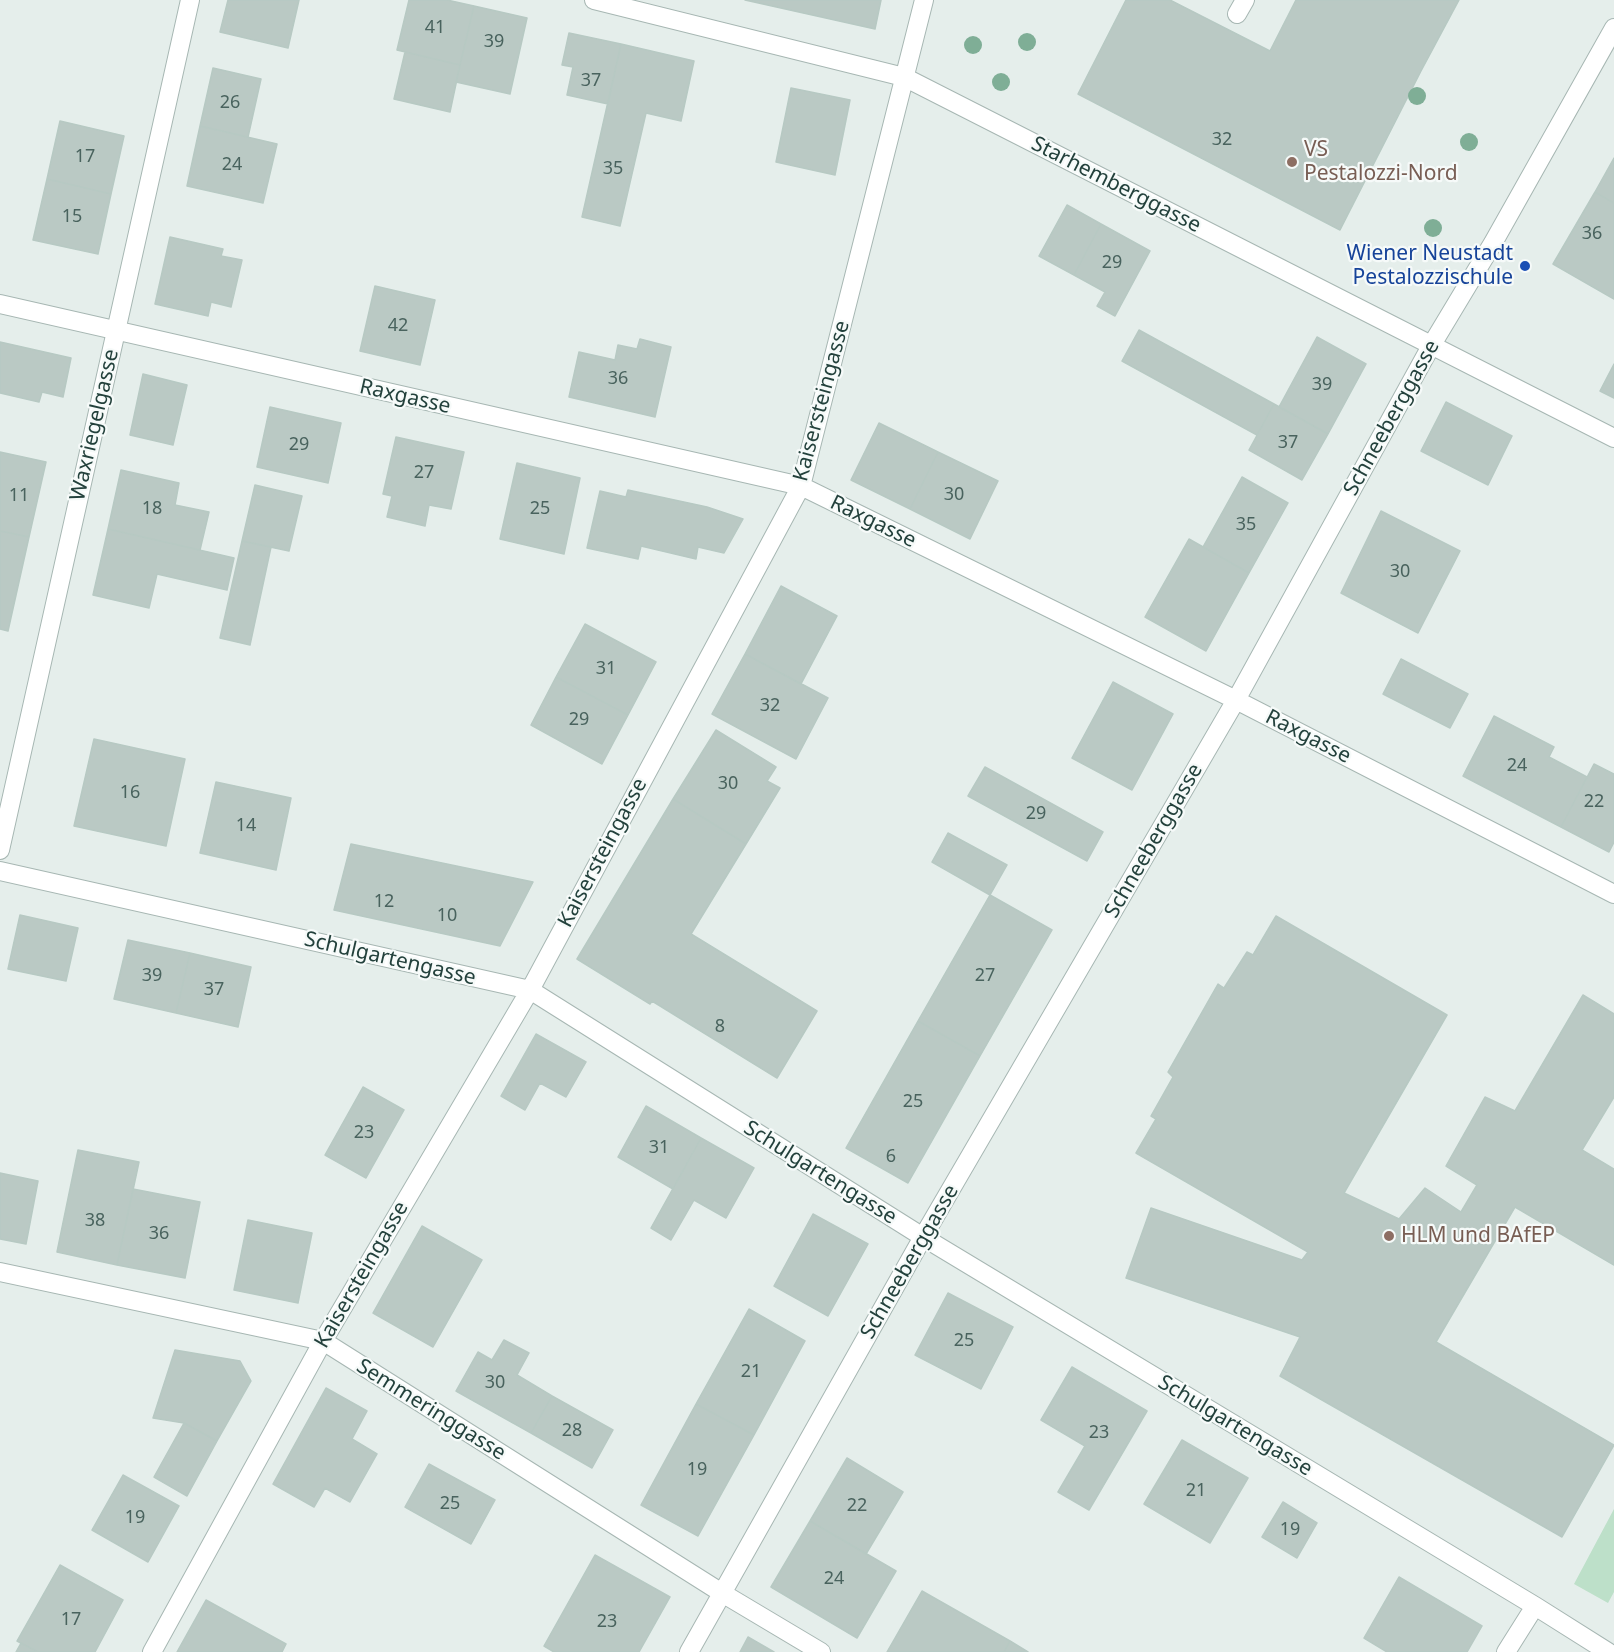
<!DOCTYPE html>
<style>
body{margin:0}
canvas{display:block;background:#e5eeeb}
</style>
<canvas width="1614" height="1652"></canvas>
<script>
const ctx = document.querySelector('canvas').getContext('2d');
ctx.lineJoin = 'round';
function paint(path, color) {
  ctx.fillStyle = color;
  ctx.fill(path, 'evenodd');
}
function strokePath(path, color, width, dash) {
  ctx.strokeStyle = color;
  ctx.lineWidth = width;
  ctx.lineCap = dash ? 'butt' : 'round';
  ctx.setLineDash(dash || []);
  ctx.stroke(path);
}
function write(font, color, halo, rows, align = 'center') {
  ctx.font = font + ' "Noto Sans",sans-serif';
  ctx.lineWidth = 4.5;
  ctx.setLineDash([]);
  ctx.textBaseline = 'middle';
  ctx.strokeStyle = halo;
  ctx.fillStyle = color;
  for (const [text, x, y, turn = 0] of rows) {
    ctx.save();
    ctx.translate(x, y);
    ctx.rotate((+turn || 0) * Math.PI / 180);
    ctx.textAlign = isNaN(turn) ? turn : align;
    if (halo) ctx.strokeText(text, 0, 0);
    ctx.fillText(text, 0, 0);
    ctx.restore();
  }
}
paint(new Path2D(`
 M1614,1509V1592L1608,1603L1574,1584Z`), '#bde0c9');
const building = new Path2D(`
 M228,0H299L288,48L220,32Z
 M409,0H447L474,6L460,65L397,50Z
 M745,0H881L875,29Z
 M1126,0H1170L1270,51L1296,0H1459L1421,71L1340,230L1078,94Z
 M474,6L527,18L510,94L456,82Z
 M569,33L621,44L608,104L567,95L573,67L562,65Z
 M621,44L694,61L681,121L646,113L620,226L582,217Z
 M405,52L460,65L450,112L394,99Z
 M213,68L261,79L248,137L200,126Z
 M791,88L850,100L835,175L776,162Z
 M60,121L124,136L111,194L47,179Z
 M200,126L277,144L263,203L187,186Z
 M1614,158V203L1595,192Z
 M47,179L111,194L98,254L33,240Z
 M1595,192L1614,203V299L1553,264Z
 M1067,205L1101,224L1074,275L1039,256Z
 M1101,224L1150,251L1115,316L1097,306L1105,292L1074,275Z
 M170,237L223,249L221,256L242,260L231,307L211,302L208,316L155,304Z
 M375,286L435,300L420,365L360,351Z
 M1139,330L1274,404L1257,435L1122,361Z
 M1317,337L1366,364L1328,434L1279,407Z
 M640,339L671,347L655,417L569,397L579,352L615,360L618,345L637,349Z
 M0,342L71,358L63,397L42,392L39,402L0,393Z
 M1614,364V398L1600,391Z
 M143,374L187,385L173,445L130,435Z
 M1446,402L1512,436L1488,485L1421,451Z
 M1274,404L1328,434L1302,480L1249,450Z
 M270,407L341,423L328,483L257,467Z
 M879,423L938,452L910,509L851,480Z
 M396,437L464,452L451,509L429,505L425,526L387,517L392,496L383,494Z
 M0,452L46,462L29,537L0,531Z
 M938,452L998,481L970,539L910,509Z
 M517,463L580,478L564,554L500,539Z
 M121,470L179,483L175,505L209,512L200,550L108,529Z
 M1242,477L1288,503L1249,573L1203,547Z
 M255,485L302,496L289,551L242,541Z
 M628,490L707,507L743,519L724,553L698,547L696,559L641,546L638,559L587,548L600,491L626,497Z
 M1381,511L1460,551L1418,633L1341,593Z
 M108,529L234,558L227,590L157,574L149,608L93,595Z
 M0,531L29,537L8,631L0,629Z
 M1189,539L1249,573L1206,651L1145,617Z
 M242,541L271,547L250,645L220,638Z
 M781,586L837,616L801,684L745,654Z
 M585,624L656,662L628,715L556,677Z
 M745,654L828,698L796,759L712,714Z
 M1401,659L1468,694L1450,728L1383,694Z
 M556,677L628,715L602,764L531,725Z
 M1113,682L1173,714L1132,790L1072,758Z
 M1494,716L1554,747L1549,757L1587,777L1561,827L1463,776Z
 M716,730L776,767L767,781L780,788L746,844L673,799Z
 M94,739L185,759L166,846L74,826Z
 M1594,764L1614,774V842L1609,852L1561,827Z
 M985,767L1103,832L1087,861L968,796Z
 M216,782L291,798L276,870L200,853Z
 M673,799L746,844L691,934L817,1011L777,1078L652,1001L650,1004L577,959Z
 M948,833L1007,865L990,895L932,862Z
 M351,844L533,882L500,946L334,910Z
 M990,895L1052,930L980,1056L918,1021Z
 M20,915L78,928L66,981L8,969Z
 M1276,916L1447,1015L1344,1193L1399,1219L1425,1188L1461,1212L1477,1185L1446,1166L1485,1097L1515,1111L1583,995L1614,1014V1097L1582,1150L1614,1169V1265L1515,1207L1436,1342L1614,1445L1562,1537L1280,1376L1300,1337L1126,1278L1151,1208L1302,1260L1308,1252L1136,1153L1156,1119L1151,1116L1173,1077L1168,1072L1218,984L1224,988L1247,952L1253,955Z
 M128,940L190,953L176,1013L114,999Z
 M190,953L251,967L238,1027L176,1013Z
 M918,1021L980,1056L908,1183L846,1148Z
 M536,1034L586,1062L566,1097L540,1083L525,1110L501,1096Z
 M363,1087L404,1110L366,1178L325,1155Z
 M646,1106L701,1138L673,1189L618,1157Z
 M701,1138L754,1168L726,1218L694,1200L671,1240L651,1228Z
 M78,1150L139,1162L117,1265L57,1252Z
 M0,1173L38,1181L26,1244L0,1239Z
 M133,1189L200,1202L185,1278L117,1265Z
 M813,1214L868,1244L828,1316L774,1286Z
 M248,1220L312,1233L298,1303L234,1290Z
 M422,1226L482,1260L433,1347L373,1313Z
 M948,1293L1013,1327L981,1389L915,1355Z
 M749,1309L805,1341L754,1435L696,1404Z
 M504,1340L529,1353L517,1375L552,1396L531,1433L456,1391L478,1352L492,1360Z
 M175,1350L240,1361L251,1381L217,1441L184,1423L153,1418Z
 M1072,1367L1147,1411L1089,1510L1058,1492L1085,1446L1041,1420Z
 M326,1388L367,1411L352,1439L377,1454L350,1502L325,1488L314,1507L273,1484Z
 M552,1396L613,1430L592,1468L531,1433Z
 M696,1404L754,1435L698,1536L641,1505Z
 M184,1423L217,1441L187,1496L154,1477Z
 M1182,1440L1248,1478L1210,1543L1144,1504Z
 M847,1458L903,1492L866,1554L810,1521Z
 M429,1464L495,1500L471,1544L405,1507Z
 M123,1475L179,1506L148,1562L92,1530Z
 M1283,1502L1317,1523L1297,1558L1262,1537Z
 M810,1521L896,1571L857,1638L771,1587Z
 M595,1555L670,1597L639,1652H554L544,1646Z
 M60,1565L123,1600L95,1652H38L17,1641Z
 M1399,1577L1482,1626L1467,1652H1387L1364,1638Z
 M922,1591L1010,1641L1004,1652H887Z
 M206,1600L286,1644L282,1652H177Z
 M748,1637L774,1652H740Z
 M1010,1641L1028,1652H1004Z
 M21,1643L38,1652H16Z`);
paint(building, '#bac9c4');
strokePath(building, '#b7c9c3', 1.5);
const service = new Path2D(`
 M1237,14L1245,0`);
const minor = new Path2D(`
 M594,0L904,77L1614,438
 M0,304L801,486L1236,700L1614,894
 M0,850L190,0
 M0,871L530,990L923,1237L1535,1606L1608,1652
 M0,1272L323,1341L722,1593L821,1652
 M152,1652L323,1341L530,990L801,486L924,0
 M689,1652L923,1237L1236,700L1431,346L1493,243L1614,28
 M1506,1652L1535,1606`);
strokePath(service, '#a7b7b3', 20);
strokePath(minor, '#a7b7b3', 20);
strokePath(service, '#fff', 18);
strokePath(minor, '#fff', 18);
ctx.fillStyle = '#7fae96';
for (const [x, y] of [
 [1027,42],
 [973,45],
 [1001,82],
 [1417,96],
 [1469,142],
 [1433,228]
]) {
  ctx.beginPath();
  ctx.arc(x, y, 9, 0, 2 * Math.PI);
  ctx.fill();
}
for (const [x, y, r, color] of [
 [1292,162,6,"#8d6e63"],
 [1525,266,6,"#1a4fb4"],
 [1389,1236,6,"#8d6e63"]
]) {
  const dot = new Path2D();
  dot.arc(x, y, r, 0, 2 * Math.PI);
  ctx.fillStyle = color;
  ctx.fill(dot);
  strokePath(dot, '#f6faf9', 2);
}
write('18px', '#49635e', null, [
 ["41",435,28],
 ["39",494,42],
 ["37",591,81],
 ["26",230,103],
 ["32",1222,140],
 ["17",85,157],
 ["24",232,165],
 ["35",613,169],
 ["15",72,217],
 ["36",1592,234],
 ["29",1112,263],
 ["42",398,326],
 ["36",618,379],
 ["39",1322,385],
 ["37",1288,443],
 ["29",299,445],
 ["27",424,473],
 ["30",954,495],
 ["11",19,496],
 ["18",152,509],
 ["25",540,509],
 ["35",1246,525],
 ["30",1400,572],
 ["31",606,669],
 ["32",770,706],
 ["29",579,720],
 ["24",1517,766],
 ["30",728,784],
 ["16",130,793],
 ["22",1594,802],
 ["29",1036,814],
 ["14",246,826],
 ["12",384,902],
 ["10",447,916],
 ["39",152,976],
 ["27",985,976],
 ["37",214,990],
 ["8",720,1027],
 ["25",913,1102],
 ["23",364,1133],
 ["31",659,1148],
 ["6",891,1157],
 ["38",95,1221],
 ["36",159,1234],
 ["25",964,1341],
 ["21",751,1372],
 ["30",495,1383],
 ["28",572,1431],
 ["23",1099,1433],
 ["19",697,1470],
 ["21",1196,1491],
 ["25",450,1504],
 ["22",857,1506],
 ["19",135,1518],
 ["19",1290,1530],
 ["24",834,1579],
 ["17",71,1620],
 ["23",607,1622]
]);
write('21px', '#785e54', '#f6faf9', [
 ["VS",1304,150],
 ["Pestalozzi-Nord",1304,174],
 ["HLM und BAfEP",1401,1236]
], 'left');
write('21px', '#23413c', '#f6faf9', [
 ["Starhemberggasse",1116,185,27],
 ["Raxgasse",405,397,13],
 ["Kaisersteingasse",822,401,-75],
 ["Schneeberggasse",1392,418,-61],
 ["Waxriegelgasse",95,425,-77],
 ["Raxgasse",873,522,26],
 ["Raxgasse",1308,737,27],
 ["Schneeberggasse",1154,841,-60],
 ["Kaisersteingasse",603,853,-62],
 ["Schulgartengasse",390,959,13],
 ["Schulgartengasse",820,1173,32],
 ["Schneeberggasse",910,1262,-60],
 ["Kaisersteingasse",362,1275,-60],
 ["Semmeringgasse",431,1410,32],
 ["Schulgartengasse",1235,1426,31]
]);
write('21px', '#164399', '#f6faf9', [
 ["Wiener Neustadt",1513,254],
 ["Pestalozzischule",1513,278]
], 'right');
</script>
